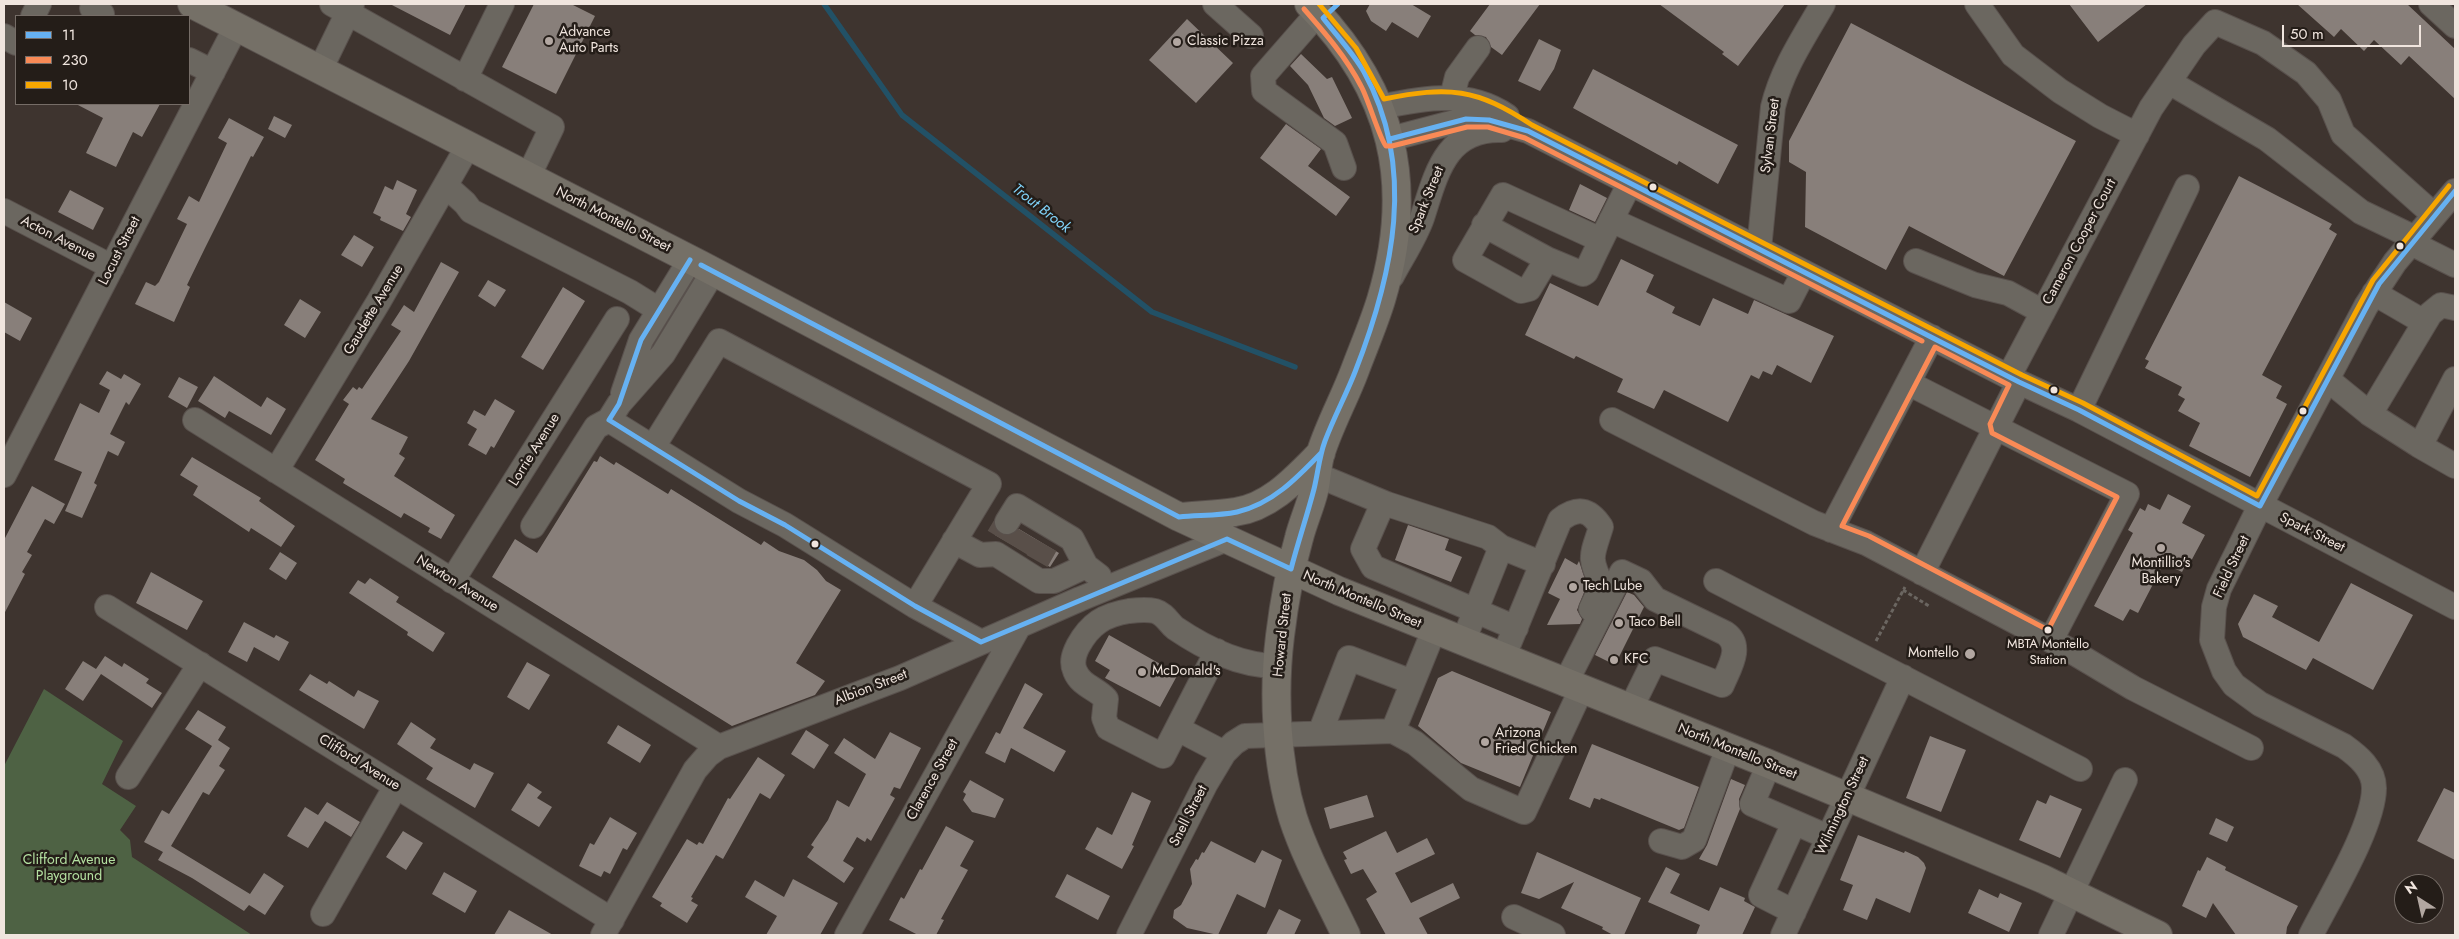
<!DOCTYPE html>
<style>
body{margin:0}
#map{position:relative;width:2459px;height:939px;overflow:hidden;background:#3e342f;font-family:Jost,sans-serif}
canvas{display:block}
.frame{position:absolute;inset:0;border:5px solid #f0e5de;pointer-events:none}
.legend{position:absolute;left:15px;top:15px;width:175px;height:90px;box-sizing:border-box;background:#241d18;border:1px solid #766d67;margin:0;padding:6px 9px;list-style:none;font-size:15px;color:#f0e5de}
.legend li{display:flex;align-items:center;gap:10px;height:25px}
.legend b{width:25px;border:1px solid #766d67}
.north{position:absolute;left:2394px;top:874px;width:50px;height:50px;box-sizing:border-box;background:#241d18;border:1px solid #766d67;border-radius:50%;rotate:325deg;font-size:14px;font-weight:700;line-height:20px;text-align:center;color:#f0e5de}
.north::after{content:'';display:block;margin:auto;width:18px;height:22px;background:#b2a7a1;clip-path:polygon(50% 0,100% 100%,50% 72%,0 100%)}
.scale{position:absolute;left:2282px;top:25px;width:139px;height:22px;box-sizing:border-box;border:2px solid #f0e5de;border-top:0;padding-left:6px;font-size:15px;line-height:18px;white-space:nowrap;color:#f0e5de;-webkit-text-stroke:4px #241d18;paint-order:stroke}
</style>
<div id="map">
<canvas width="2459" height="939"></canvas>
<div class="frame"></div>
<ul class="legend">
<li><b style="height:6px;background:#66b1f2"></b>11</li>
<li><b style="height:6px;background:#f98a56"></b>230</li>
<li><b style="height:6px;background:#f7a600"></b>10</li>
</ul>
<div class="north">N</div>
<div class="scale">50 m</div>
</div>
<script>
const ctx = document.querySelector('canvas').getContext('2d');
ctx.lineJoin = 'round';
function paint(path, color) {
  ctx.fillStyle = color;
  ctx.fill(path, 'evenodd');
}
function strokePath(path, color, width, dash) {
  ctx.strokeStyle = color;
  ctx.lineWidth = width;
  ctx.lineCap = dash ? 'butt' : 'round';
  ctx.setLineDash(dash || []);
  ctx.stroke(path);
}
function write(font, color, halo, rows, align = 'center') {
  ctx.font = font + ' Jost,sans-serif';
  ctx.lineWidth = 5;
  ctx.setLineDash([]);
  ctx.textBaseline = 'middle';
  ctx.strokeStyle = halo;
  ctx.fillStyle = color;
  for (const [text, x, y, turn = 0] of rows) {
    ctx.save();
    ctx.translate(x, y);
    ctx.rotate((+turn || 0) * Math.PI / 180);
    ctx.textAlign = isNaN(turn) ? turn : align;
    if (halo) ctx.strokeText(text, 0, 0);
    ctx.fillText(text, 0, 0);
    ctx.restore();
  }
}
paint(new Path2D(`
 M44,689L123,741L102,784L136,806L120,830L130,840L132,857L252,935H4V766Z`), '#4e6244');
strokePath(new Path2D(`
 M824,4L902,115L1152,312L1295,367`), '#225166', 5.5);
paint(new Path2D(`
 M390,4H466L450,35Z
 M534,4H571L595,16L556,94L502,67Z
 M1370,4H1411L1431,16L1418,38L1392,22L1386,31L1371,21L1366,11Z
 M1490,4H1540L1502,55L1491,47L1486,37L1475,35L1470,31Z
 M1659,4H1785L1738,66L1722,54L1724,52Z
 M2069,4H2147L2098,42Z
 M2297,4H2407L2455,49V99L2409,56L2401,65L2374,40L2364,51L2341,29L2334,37Z
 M1187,19L1233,63L1196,103L1149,60Z
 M1851,23L2076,141L2004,276L1909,226L1886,270L1805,227L1806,172L1789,162V141Z
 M1539,39L1561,50L1554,69L1540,91L1518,81Z
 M1301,54L1327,79L1332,77L1352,118L1335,126L1324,118L1308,85L1290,66Z
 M1593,69L1738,145L1718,184L1679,161L1677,165L1573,108Z
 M76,104H160L142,137L133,132L116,167L86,153L103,118Z
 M274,116L292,125L285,138L268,129Z
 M229,118L264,137L253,157L251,156L205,248L187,285L190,287L174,322L135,304L146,282L155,286L159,282L187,224L177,219L189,196L199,202L227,143L218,138Z
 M1286,124L1321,149L1308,166L1350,197L1336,216L1260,158Z
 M2239,176L2332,224L2329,229L2337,234L2262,375L2282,386L2276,398L2287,404L2250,477L2189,446L2200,423L2178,411L2185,399L2178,395L2182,387L2145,368L2149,361L2145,359Z
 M397,180L417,190L406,214L411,217L403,231L380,220L381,217L373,213L385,186L393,190Z
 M1580,184L1607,198L1595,222L1569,210Z
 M70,190L104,208L93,230L58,212Z
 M354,235L374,247L362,267L341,255Z
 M1621,259L1654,275L1646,292L1675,307L1672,313L1700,326L1713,298L1748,314L1754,300L1834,336L1811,383L1777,365L1772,375L1763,371L1759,379L1751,375L1728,422L1664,390L1654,409L1617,392L1623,379L1576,356L1574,359L1525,335L1550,283L1598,306Z
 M441,262L459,272L409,361L371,419L408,437L399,454L405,458L394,476L455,515L441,539L428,532L430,528L404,513L401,518L343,483L345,479L315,460L349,404L343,400L353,387L357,390L359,387L362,389L401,331L391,325L404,305L414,312Z
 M488,280L506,290L495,307L478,296Z
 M563,287L585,301L543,370L521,357Z
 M300,299L321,312L305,338L284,325Z
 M4,302L32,318L20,341L4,332Z
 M107,371L121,379L124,374L141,384L129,405L126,402L110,434L125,442L118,456L108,451L94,483L97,485L82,518L65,511L82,472L54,460L80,403L99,413L110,390L99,384Z
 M214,376L261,407L267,397L286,409L271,435L229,411L225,418L198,401Z
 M179,377L198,387L187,408L168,397Z
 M495,399L515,411L494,448L491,446L486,455L468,445L477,429L467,423L474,410L485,416Z
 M600,456L614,465L616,462L668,494L671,489L761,545L764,541L779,551L804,560L817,570L826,581L841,590L796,663L825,681L815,695L732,726L492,577L515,539L537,553L594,461L597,462Z
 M192,457L261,498L259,501L295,526L281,547L251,528L249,532L193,495L198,486L180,475Z
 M32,486L65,504L54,524L45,519L27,552L32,555L22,572L25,574L4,614V540Z
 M2168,494L2191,506L2182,523L2205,535L2190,563L2187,562L2182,572L2164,563L2138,613L2130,609L2123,621L2094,606L2133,533L2128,530L2140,508L2145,511L2148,504L2160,510Z
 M1408,525L1449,539L1445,550L1462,557L1451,582L1395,560Z
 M1019,529L1059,553L1050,567L995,535L997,531L1006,536L1013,534Z
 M280,552L297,563L286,580L269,569Z
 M1565,558L1577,565L1579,561L1587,585L1577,610L1582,619L1580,624L1547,625L1560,599L1548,593Z
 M151,572L203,601L187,630L136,603Z
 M370,578L399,597L396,602L445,633L433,652L407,635L408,632L349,593L358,580L365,584Z
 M2351,583L2413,615L2373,690L2313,658L2306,670L2243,637L2238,624L2254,594L2278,606L2272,617L2319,642Z
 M1627,592L1634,595L1644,607L1615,665L1595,655Z
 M244,622L274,638L276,635L289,642L279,661L254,647L247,662L228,652Z
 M1109,635L1178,674L1160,707L1105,678L1110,670L1095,661Z
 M105,656L122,667L124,663L149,679L146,683L162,693L152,708L101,674L83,701L65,689L83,661L96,669Z
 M527,662L550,675L529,710L507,697Z
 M1452,671L1551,712L1520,787L1461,763L1418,726L1438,678Z
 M310,674L327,684L329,681L354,697L358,690L379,701L364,729L299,690Z
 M1025,683L1043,694L1023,728L1066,751L1054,772L1011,748L1005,763L985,753L996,732L1000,734Z
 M198,710L226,727L218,740L230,748L219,766L225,770L209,795L203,792L171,846L250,894L264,873L284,886L265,915L249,905L244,911L192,878L158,860L163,852L144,842L162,810L169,814L212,746L185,729Z
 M411,722L436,739L430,748L470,770L474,763L494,773L475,808L426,779L433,768L397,744Z
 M618,725L651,745L640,763L607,743Z
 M806,730L829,745L814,769L791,754Z
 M890,732L921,748L900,789L894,787L890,795L895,798L871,841L867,838L865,842L857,837L843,861L854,868L844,883L807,857L814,847L811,845L828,820L837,800L849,807L866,774L834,753L844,738L875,759Z
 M1930,736L1966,750L1941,812L1906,798Z
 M1592,744L1699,787L1684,828L1679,830L1601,798L1600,800L1594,798L1590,808L1569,799Z
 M758,757L785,775L770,799L760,793L723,859L716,855L691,897L693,898L691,901L698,905L687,923L660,906L662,903L652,897L687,839L697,845L699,842L703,844L728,798L730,799Z
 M1731,779L1745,785L1739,799L1740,809L1717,866L1699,859L1707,845Z
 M970,780L1004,799L995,818L972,812L963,800L966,794L963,792Z
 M528,783L542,792L537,798L552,807L539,827L511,810Z
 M2444,788L2455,793V860L2417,841Z
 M1132,792L1151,801L1132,845L1134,846L1122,869L1085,849L1097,827L1112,835Z
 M1367,795L1374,817L1330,829L1324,808Z
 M2050,795L2082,809L2060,858L2019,840L2037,800L2046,804Z
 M327,802L360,822L351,837L325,821L308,848L287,836L305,807L318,815Z
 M610,817L637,833L627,850L623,848L610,874L604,871L601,877L579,866L590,843L594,845Z
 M2216,818L2234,827L2227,842L2209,834Z
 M946,826L974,841L960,866L968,870L941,919L944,920L936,935H918L889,920L901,897L904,899L920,869L922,870Z
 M403,831L423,843L406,870L386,857Z
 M1386,831L1397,853L1427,838L1435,854L1395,873L1411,903L1453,883L1460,898L1419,918L1428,935H1386L1366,899L1377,892L1363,869L1351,874L1344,860L1347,859L1343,852Z
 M1858,835L1904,853L1905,851L1918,857L1924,863L1926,868L1910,913L1876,898L1867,920L1843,910L1853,885L1840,880Z
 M1211,841L1255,863L1262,850L1282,860L1265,908L1237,894L1218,935L1187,928L1173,918L1174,910L1181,905L1192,884L1190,869L1196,859L1198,860L1202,852L1204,853Z
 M1537,852L1641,898L1624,935H1613L1602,929L1603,927L1561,908L1574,882L1539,899L1521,893Z
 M2207,857L2226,867L2225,870L2298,906L2287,927L2286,935H2236L2213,903L2206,918L2182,906L2198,870L2200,871Z
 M1666,867L1680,874L1670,893L1709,911L1720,887L1745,898L1744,901L1755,907L1742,935H1696L1700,925L1648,902Z
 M444,872L477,891L465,913L432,894Z
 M1067,874L1110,896L1098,920L1055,897Z
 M793,879L838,903L820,935H766L777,916L745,897L755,880L784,897Z
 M1979,889L1998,898L2000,893L2022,903L2009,932L1968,913Z
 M1279,909L1301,920L1294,935H1266Z
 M509,910L553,935H494Z`), '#887f7a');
strokePath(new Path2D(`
 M998,537L1007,522
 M1018,549L1027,534
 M1037,561L1046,545`), '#594f49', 24, [24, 12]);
const minor = new Path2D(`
 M95,4L92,8L102,14
 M332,4L552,127L528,177
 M1215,4L1251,36
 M1977,4L2013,55L2060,91L2100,116L2137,135
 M2431,4L2455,26
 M1318,13L1263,76L1264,91L1335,143L1344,168
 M33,16L39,4
 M4,36L16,43
 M189,60L213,72
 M320,70L352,4
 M465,79L502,4
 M2169,82L2267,139L2361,212L2415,238
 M1452,97L1457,77L1478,48
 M1380,107C1423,98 1468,89 1507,116
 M1390,139L1466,119L1489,120L1528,131L2019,382L2079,410L2455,607
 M446,186L465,203L471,211L630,292L659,310
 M4,211L112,267
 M1611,220L1789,301L1804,272
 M1484,225L1547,259
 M1601,240L1503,195L1465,260L1521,291L1529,289L1547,259L1583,274L1586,272C1600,242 1615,212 1630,183
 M2411,243L2455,265
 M1759,249L1773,107C1782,69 1804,37 1823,4
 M1916,261L1975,285L2008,293L2043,312
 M713,272L663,354L619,404L609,420L739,501L785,525L915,606L981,642
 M1392,276C1402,257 1415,238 1422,218C1436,175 1445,128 1502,130
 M2374,293L2424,322
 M2009,376L2151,108L2194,45L2215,22L2263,43L2306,73L2329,100L2343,134L2434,215
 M2327,379L2370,414L2420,446L2455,379
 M1908,383L2127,494L2051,640
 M623,393L641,340L690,260
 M2079,410L2187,187
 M2370,414L2430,314L2441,305L2455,308
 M195,420L719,747
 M1612,420L1814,523L1866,543L2071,651L2133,688L2251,748
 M2420,446L2455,466
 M653,447L719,341L989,484L915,606
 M276,471L379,301L468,146
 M4,475L236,27
 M1317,475L1387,504L1488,537L1501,547L1463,642
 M1383,503L1363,549L1373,567L1516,628
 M1007,522L1017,506L1072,539L1086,566L1099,576
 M533,526L596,427L609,420
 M1831,530L1932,337
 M954,541L980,555L996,554L1039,581H1054L1086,566
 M1501,547L1543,564
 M1922,573L2019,382
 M452,581L617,319
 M1716,581L2080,769
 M107,607L612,920
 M1217,651L1163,756L1108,728L1104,718L1106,699C1096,688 1081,686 1075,671C1071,662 1074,654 1078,646C1090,624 1104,615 1129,611C1137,610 1147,609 1155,611C1165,614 1168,622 1175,628C1206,649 1240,666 1277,666
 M1503,658L1560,520C1577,507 1589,508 1601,527C1592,556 1588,557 1602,585L1591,609
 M1565,684L1622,572L1641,581L1655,599L1725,633C1744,646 1729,668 1722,685L1655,659L1630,710
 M1178,729L1224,753
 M1393,731L1415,743L1471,789L1524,812L1581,690
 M1320,733L1349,658L1412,682
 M1769,764L1752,804L1828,837
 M128,777L200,664
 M1661,841L1682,847L1694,840L1728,748
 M1794,912L1761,895L1794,823
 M323,914L396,786
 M1514,917L1553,935
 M603,935L695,770L708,755L719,747L900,678L1080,599L1227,539
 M847,935L1019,626
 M1129,935L1206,783L1224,753L1234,743L1245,736L1393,731L1434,630
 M1783,935L1903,677
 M2051,935L2125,780
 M2311,935C2329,899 2374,826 2374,788C2374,769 2358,756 2344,746L2260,704L2234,685L2224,671L2212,640L2214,607L2219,589L2260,506L2366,306L2395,262L2455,191`);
const major = new Path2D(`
 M192,4L701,265L1179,517L1339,591L1769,764L2043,879L2158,935
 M1309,4C1393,90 1416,183 1381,300C1374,323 1364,346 1355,370C1345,397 1330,424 1321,452C1317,464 1317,478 1314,491C1310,507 1303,522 1299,538C1290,570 1284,603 1280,636C1273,692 1276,763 1293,818C1306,858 1328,897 1346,935
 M1181,517C1199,515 1218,515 1235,512C1271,507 1297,477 1321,453`);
strokePath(minor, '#59514d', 26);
strokePath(major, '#59514d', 30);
strokePath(new Path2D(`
 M1903,590L1929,606
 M1876,641L1905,587`), '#6b6661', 3, [4, 2.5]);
strokePath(minor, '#6b6760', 24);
strokePath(major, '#757067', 28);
strokePath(new Path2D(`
 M1390,139L1466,119L1489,120L1528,131L2019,382L2079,410L2260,506L2379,284L2455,191
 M690,260L641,340L619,404L609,420L739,501L785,525L915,606L981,642L1227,539L1291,569C1298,542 1307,516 1314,489C1318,473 1319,457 1325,441C1334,417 1346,395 1355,372C1393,275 1417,168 1364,72C1353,53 1337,36 1323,18L1338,4
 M701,265L1179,517C1198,515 1218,516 1237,512C1272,504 1297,478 1321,453`), '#66b1f2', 5);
strokePath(new Path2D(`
 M1304,9C1325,33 1346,57 1361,86C1368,98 1380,140 1386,146H1392L1467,127H1488L1525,138L1922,341
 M1935,347L2009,385L1990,424L1992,433L2117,497L2048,630L1869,536L1842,526Z`), '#f98a56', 5);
strokePath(new Path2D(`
 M1319,4L1356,48L1384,99C1449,86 1476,88 1532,125L2022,375L2083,403L2257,496L2373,280L2449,186`), '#f7a600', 5);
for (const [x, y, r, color] of [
 [549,41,5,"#b2a7a1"],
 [1177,42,5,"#b2a7a1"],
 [1653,187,4.5,"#f0e5de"],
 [2400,246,4.5,"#f0e5de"],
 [2054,390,4.5,"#f0e5de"],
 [2303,411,4.5,"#f0e5de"],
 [815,544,4.5,"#f0e5de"],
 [2161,548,5,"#b2a7a1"],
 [1573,587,5,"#b2a7a1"],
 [1619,623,5,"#b2a7a1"],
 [2048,630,4.5,"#f0e5de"],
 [1970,654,6,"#b2a7a1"],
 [1614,660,5,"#b2a7a1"],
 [1142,672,5,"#b2a7a1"],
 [1485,742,5,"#b2a7a1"]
]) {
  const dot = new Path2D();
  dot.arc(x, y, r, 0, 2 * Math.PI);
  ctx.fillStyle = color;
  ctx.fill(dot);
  strokePath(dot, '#241d18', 2);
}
write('13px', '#f0e5de', '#241d18', [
 ["MBTA Montello",2048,645],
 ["Station",2048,661]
]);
write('14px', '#f0e5de', '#241d18', [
 ["Advance",559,33],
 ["Auto Parts",559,49],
 ["Classic Pizza",1187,42],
 ["Montillio's",2161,564,"center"],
 ["Bakery",2161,580,"center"],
 ["Tech Lube",1583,587],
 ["Taco Bell",1629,623],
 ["Montello",1959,654,"right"],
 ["KFC",1624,660],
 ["McDonald's",1152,672],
 ["Arizona",1495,734],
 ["Fried Chicken",1495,750]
], 'left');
write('14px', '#f0e5de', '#241d18', [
 ["Sylvan Street",1771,136,-83],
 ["Spark Street",1427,200,-68],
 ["North Montello Street",613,220,27],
 ["Acton Avenue",58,239,27],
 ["Cameron Cooper Court",2080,242,-62],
 ["Locust Street",120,251,-63],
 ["Gaudette Avenue",374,310,-59],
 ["Lorrie Avenue",535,450,-58],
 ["Spark Street",2312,533,27],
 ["Field Street",2232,567,-65],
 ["Newton Avenue",457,584,32],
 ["North Montello Street",1362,600,23],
 ["Howard Street",1283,635,-84],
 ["Albion Street",871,688,-21],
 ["North Montello Street",1737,752,22],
 ["Clifford Avenue",359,763,32],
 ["Clarence Street",933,780,-61],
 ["Wilmington Street",1843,806,-65],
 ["Snell Street",1189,816,-63]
]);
write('14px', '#b4e1a1', '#241d18', [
 ["Clifford Avenue",69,861],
 ["Playground",69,877]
]);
write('italic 15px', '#81d3fa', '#241d18', [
 ["Trout Brook",1041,209,38]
]);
</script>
